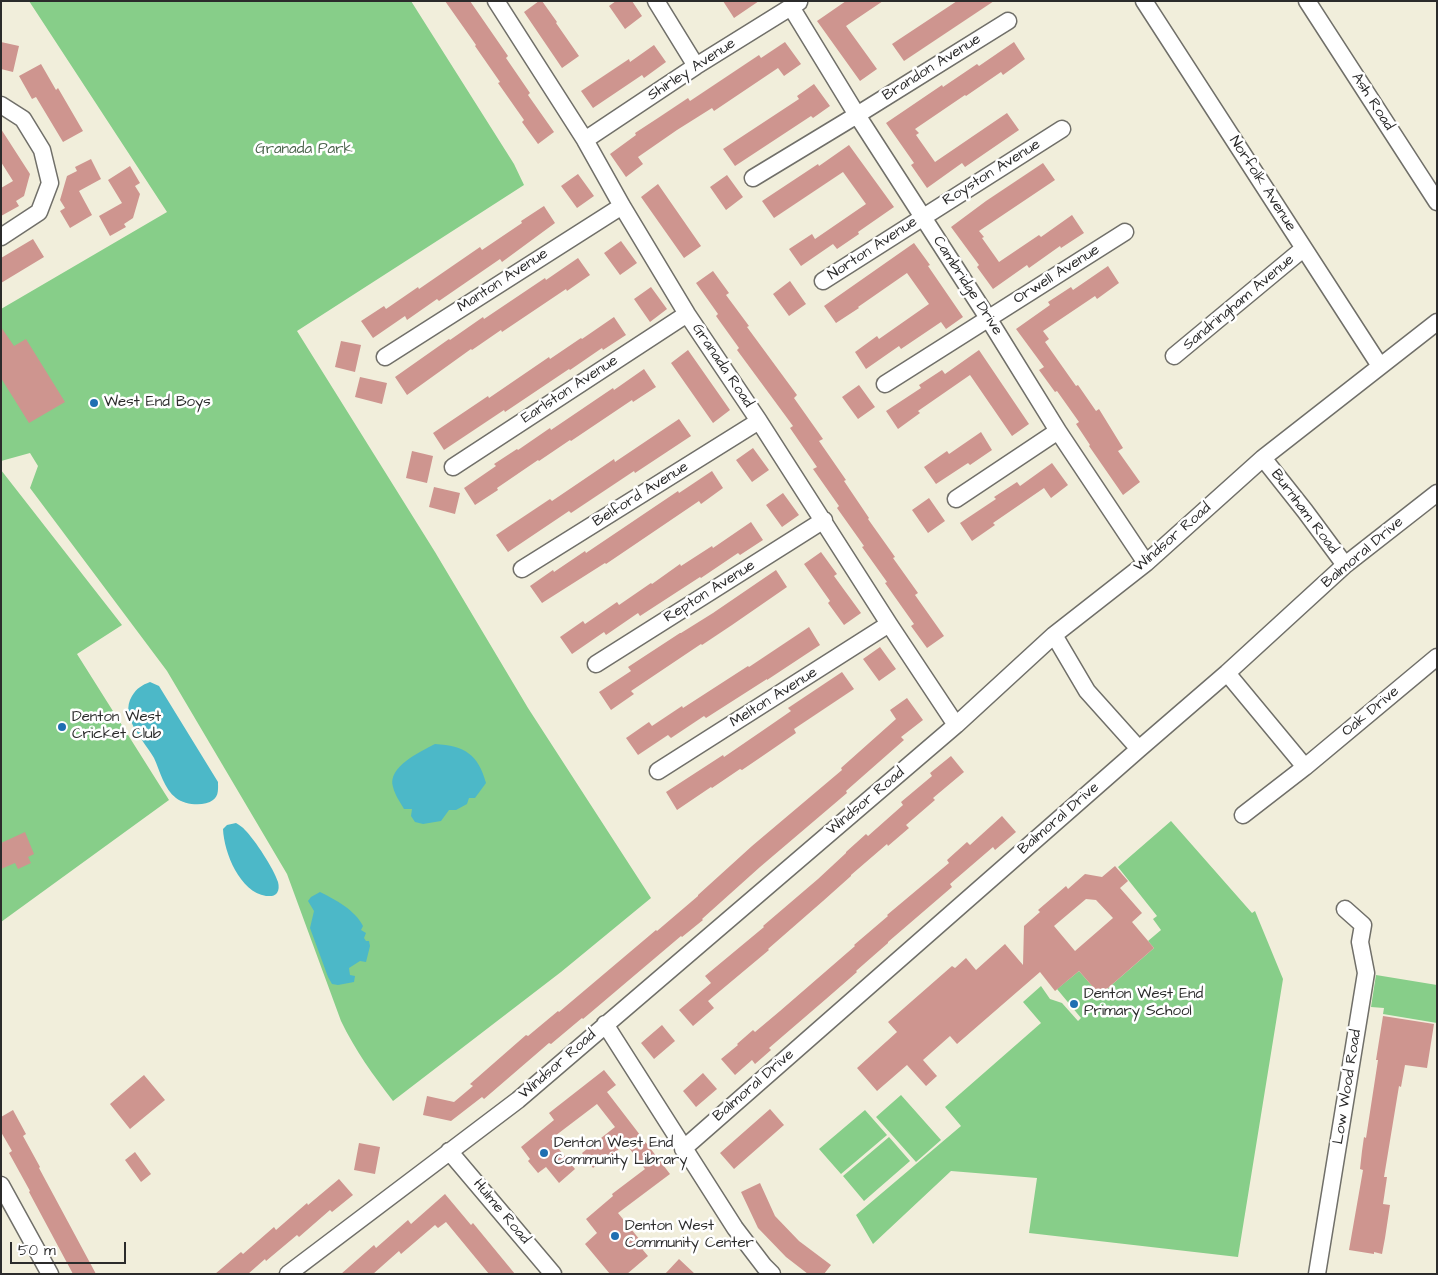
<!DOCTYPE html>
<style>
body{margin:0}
#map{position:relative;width:1438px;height:1275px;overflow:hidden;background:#f1eedb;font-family:"Architects Daughter",sans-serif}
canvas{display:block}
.frame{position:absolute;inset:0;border:2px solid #2b2b2b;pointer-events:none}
.scale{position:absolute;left:10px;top:1242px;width:116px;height:22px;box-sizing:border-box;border:2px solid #2b2b2b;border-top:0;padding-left:6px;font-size:15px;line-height:18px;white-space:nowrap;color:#2b2b2b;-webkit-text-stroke:4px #fff;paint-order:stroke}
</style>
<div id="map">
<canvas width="1438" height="1275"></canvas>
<div class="frame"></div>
<div class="scale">50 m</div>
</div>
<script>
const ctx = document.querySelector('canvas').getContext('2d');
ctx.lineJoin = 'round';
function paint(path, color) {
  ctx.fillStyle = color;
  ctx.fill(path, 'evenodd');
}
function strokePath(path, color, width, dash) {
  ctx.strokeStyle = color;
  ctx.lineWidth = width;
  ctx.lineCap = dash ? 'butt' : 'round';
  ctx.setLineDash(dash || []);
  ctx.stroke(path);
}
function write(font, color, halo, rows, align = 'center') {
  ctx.font = font + ' "Architects Daughter",sans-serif';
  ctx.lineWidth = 5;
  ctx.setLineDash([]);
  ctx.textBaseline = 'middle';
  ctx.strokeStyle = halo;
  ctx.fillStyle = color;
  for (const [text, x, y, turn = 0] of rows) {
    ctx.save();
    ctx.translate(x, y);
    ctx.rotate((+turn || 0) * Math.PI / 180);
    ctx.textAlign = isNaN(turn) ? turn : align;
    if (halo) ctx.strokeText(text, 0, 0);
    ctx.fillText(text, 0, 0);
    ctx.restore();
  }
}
paint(new Path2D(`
 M29,1H411L514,164L524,185L297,331L435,552L528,708L651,898L561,972L393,1101C373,1075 355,1050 341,1021L287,874L167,671L30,488L38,466L30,453L1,461V309L167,212Z
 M1,470L122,625L77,654L169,800L1,922Z
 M1171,821L1252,913L1255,911L1283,979L1238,1257L1029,1233L1037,1178L951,1171L873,1244L856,1215L961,1126L945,1107L1041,1023L1023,1002L1041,986L1050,999L1062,1003L1078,1021L1081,1018L1057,989L1079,971L1100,995L1154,948L1148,941L1161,930L1153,919L1157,916L1118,867Z
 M1376,975L1437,985V1023L1383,1014L1384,1008L1371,1007Z
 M901,1095L941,1140L916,1162L876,1117Z
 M865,1110L887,1135L841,1174L819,1149Z
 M889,1137L910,1161L864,1201L843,1176Z`), '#87ce89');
paint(new Path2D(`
 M150,682L159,686L218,782C218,788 219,796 213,800C204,807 185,805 176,798C164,789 160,771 154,758C144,740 119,717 132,696C137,688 142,685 150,682Z
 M435,744C465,746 478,754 486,783L475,798H469L467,804L456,810H449L441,821L423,824L415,822L411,816L412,809H404C400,802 395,795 393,787C387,767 420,752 435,744Z
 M236,823C239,825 243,827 245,830C255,840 274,869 278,882C279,886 279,890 277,893C274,897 270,896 266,896C240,892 224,853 223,829L227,825Z
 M320,892C336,900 355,910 363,926L361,930L366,933L364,938L366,941H369L370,946L366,962L360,961L349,968L350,975L355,976L354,982L338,985L332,984L328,977L310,928L314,911L308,901L311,897Z`), '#4cb8c8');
paint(new Path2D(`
 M445,1H470L508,56L506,58L530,93L528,95L554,132L538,144L522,122L524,120L498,83L500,82L475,46L476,45Z
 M539,1H542L557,22L556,23L579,56L562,68L524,12Z
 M616,1H632L642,16L625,29L609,6Z
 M723,1H759L734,18Z
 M846,1H883L846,26L877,69L860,81L817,21Z
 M957,1H994L904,61L892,44Z
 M1,42L19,46L13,72L1,69Z
 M785,42L801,64L784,76L778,68L714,111L712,108L677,130L638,157L643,164L626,177L610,154L636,135L635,133L658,118L688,98L690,101L759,55L761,58Z
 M1014,42L1025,59L1003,75L1001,72L966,96L965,95L915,129L919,133L916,135L935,162L1007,113L1019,130L965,167L962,163L927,188L911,165L914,163L886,123L942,85L943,87L977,64L979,66Z
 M654,45L666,62L644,78L642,75L593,108L581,91L629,59L630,62Z
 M41,64L56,90L58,88L83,131L63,142L36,97L32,99L19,76Z
 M814,84L830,106L813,118L811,116L735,166L723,149L799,99L797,96Z
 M1,129L30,174L24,196L16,201L19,206L1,216V188L13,181L1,162Z
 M849,145L894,207L858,232L859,234L837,249L833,244L801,266L789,249L812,234L815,239L866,204L843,172L774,218L762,201L818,164L819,166Z
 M91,159L101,179L79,191L92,215L70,228L60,211L65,208L60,200L67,176L77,171L75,167Z
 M1043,163L1055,180L979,231L984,237L982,238L999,262L1039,235L1041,237L1072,215L1084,233L1061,248L1060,246L1029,268L1027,265L993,289L977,267L979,265L951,227L986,201Z
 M130,166L140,183L135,186L140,194L133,218L124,224L126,227L110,236L99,216L122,203L108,180Z
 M578,174L594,196L577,208L561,186Z
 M727,175L743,197L726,210L710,187Z
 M658,184L701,246L684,258L641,197Z
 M544,206L555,223L502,262L500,259L439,301L437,299L407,320L405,316L373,338L361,321L384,306L386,309L418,287L419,289L480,247L482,250L522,223L521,221Z
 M33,239L44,257L1,283V258Z
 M621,241L637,263L620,275L604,253Z
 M914,243L930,265L928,266L963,317L946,329L941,322L901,349L899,346L866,369L855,352L877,336L879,339L929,304L907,273L858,307L859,308L836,323L824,306Z
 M578,258L590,275L567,291L566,289L502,332L501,330L472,350L471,349L407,395L395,377L449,339L450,340L483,317L484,319L545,278L546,280Z
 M1108,266L1119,283L1097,299L1095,296L1043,331L1049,339L1045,342L1076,386L1078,385L1096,411L1099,409L1123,448L1118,451L1140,482L1123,495L1089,446L1090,445L1076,424L1079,422L1057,391L1055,392L1039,370L1044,367L1016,329L1050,305L1048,302L1071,287L1073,290Z
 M713,271L729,293L726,295L749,326L747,327L797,395L794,398L823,439L819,441L846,480L844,481L869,518L868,519L895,557L893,558L918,593L915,595L944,636L927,648L911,626L914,624L885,583L887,582L862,547L864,546L837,508L839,506L813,469L817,467L790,428L793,426L737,350L739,348L716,316L718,314L696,283Z
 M790,281L806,304L789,316L773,294Z
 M651,287L667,309L650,322L634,299Z
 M614,317L626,335L603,350L602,348L570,370L569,369L505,412L504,410L444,450L433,433L488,396L489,398L549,357L550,359L581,338L582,339Z
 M1,327L14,346L26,339L65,402L29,423L1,378Z
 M341,341L361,345L355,372L335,367Z
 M688,350L730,410L713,423L671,363Z
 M979,350L1029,424L1012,436L970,375L918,411L920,413L898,429L886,411L921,388L919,385L942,370L945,374Z
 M644,369L656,387L633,402L632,400L571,441L570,440L539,461L538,460L497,488L498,490L475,505L464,488L496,466L494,464L517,449L518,450L550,428L551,430L613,388L614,390Z
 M360,377L387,383L382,404L355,397Z
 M859,385L875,407L858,419L842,397Z
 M679,419L691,436L635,473L634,471L571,513L569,511L508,552L496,535L550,499L552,501L614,459L615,462Z
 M981,432L992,450L970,465L968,463L936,484L924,467L947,451L949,454Z
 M753,448L769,470L752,482L736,460Z
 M412,451L433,456L427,483L406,478Z
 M1052,463L1068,485L1051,498L1044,488L993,523L995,525L972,541L960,523L996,499L994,497L1017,482L1020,486Z
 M712,471L723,488L701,504L699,501L606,564L605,563L542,603L530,586L553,570L554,572L585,551L586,553L678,491L679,493Z
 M434,487L460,493L455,514L429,507Z
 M783,493L799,515L782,527L766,505Z
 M929,498L945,521L928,533L912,510Z
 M751,522L763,540L740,555L738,553L701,578L700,577L640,616L638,613L606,635L604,632L572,654L560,637L583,621L585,624L617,602L619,605L651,583L652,584L680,564L681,566L712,546L713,548Z
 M821,552L837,574L834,576L861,613L844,625L828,603L830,601L804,564Z
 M776,570L787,587L732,625L702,645L701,644L631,691L634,694L611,710L599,692L631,671L628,667L680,633H681L713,613Z
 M809,627L820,645L767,680V679L706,718L704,716L671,738L668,735L638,755L626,738L649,722L652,726L682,706L683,708L748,666L749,667Z
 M880,647L896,669L879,681L863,659Z
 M842,672L854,689L794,729L796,733L764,755L742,770L740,769L712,788L711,787L677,810L666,792L723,755L724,757L762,731L791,711L788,708Z
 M907,698L923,720L901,737L904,740L846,791L847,793L760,867L702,919L703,920L682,937L681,936L583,1019L582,1018L551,1044L549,1043L484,1099L482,1097L451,1121L423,1115L427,1096L454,1102L473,1086L470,1084L526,1035L528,1036L558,1011L559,1012L656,930L657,931L698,896V895L752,846L842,770L841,768L896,719L890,710Z
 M951,756L964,772L933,798L935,800L906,825L909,828L888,846L887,844L851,875V876L823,901L768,949L769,950L708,1001L714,1008L693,1026L679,1010L711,983L705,976L764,927L763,926L818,879L846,853V852L866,834L868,836L903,805L901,802L932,776L930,773Z
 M1002,816L1016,832L995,850L993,847L950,884L952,887L888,942V943L856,971L857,972L826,999L769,1048L771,1050L755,1064L752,1060L735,1075L721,1059L738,1045L737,1044L753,1030L755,1032L780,1011L855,946L854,945L888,916L887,915L949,863L947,860L967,842L970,845Z
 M25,832L34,854L28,857L31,863L18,869L15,863L1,869V843Z
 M1115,866L1128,881L1120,888L1142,913L1132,922L1154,948L1100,995L1079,971L1055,991L1040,972L957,1044L950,1036L923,1060L937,1076L926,1086L907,1065L877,1091L857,1068L897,1032L888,1022L952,966L955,968L966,958L976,970L1005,944L1023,965L1024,926L1040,912L1038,910L1066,886L1068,889L1085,874L1102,877ZM1086,899L1096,900L1113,918L1075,951L1054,926Z
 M1383,1016L1434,1024L1427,1068L1405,1065L1401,1087L1399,1086L1384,1177H1387L1383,1204L1390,1205L1385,1238L1382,1254L1374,1252V1254L1349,1250L1363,1170L1360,1169L1362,1151L1364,1137L1366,1138L1378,1060H1376Z
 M662,1025L675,1041L654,1059L641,1043Z
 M604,1070L616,1085L607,1092L670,1174L618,1213L640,1240L637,1243L648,1256L627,1274H610L585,1244L597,1233L586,1219L613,1196L612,1194L645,1169L626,1144L593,1168L582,1153L615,1127L597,1104L551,1139L575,1169L559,1183L546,1167L538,1173L528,1161L530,1159L521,1147L554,1120L549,1113Z
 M703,1073L717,1089L696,1107L683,1091Z
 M144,1075L165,1100L130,1129L110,1104Z
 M770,1109L784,1125L734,1169L720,1153Z
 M13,1110L26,1134L23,1136L40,1167L39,1168L96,1274H73L29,1192L30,1191L9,1153L12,1151L1,1132V1117Z
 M359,1143L380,1147L375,1174L354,1170Z
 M135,1152L151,1174L141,1182L125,1160Z
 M339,1179L353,1195L332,1212L330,1210L299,1237L297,1235L266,1261L265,1259L248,1274H215L241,1252L243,1254L274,1227L276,1230L307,1203L308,1205Z
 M760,1183L775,1216L799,1241L831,1265L824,1274H808L786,1257L758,1228L741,1192Z
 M445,1194L471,1225L473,1223L515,1274H489L446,1222L438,1228L435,1225L401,1254L399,1251L373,1274H341L374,1245L376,1248L408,1220L411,1224Z
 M679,1259L695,1274H665Z`), '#ce958f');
const minor = new Path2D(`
 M496,1L585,140L622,206L687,314L759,421L889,624L956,725
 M656,1L696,66
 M1144,1L1380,366
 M1307,1L1437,202
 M791,7L857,115L988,318L1058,431L1146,563
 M1,105L23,119L42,150L50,183L39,212L1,237
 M585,140L696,66L799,2
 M753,178L857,115L1008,21
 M823,281L1062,129
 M1174,356L1303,249
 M385,357L622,206
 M885,384L1125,232
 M1263,458L1305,511L1345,565
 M453,467L687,314
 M956,499L1058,431
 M522,569L759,421
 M1054,635L1087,691L1139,749
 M596,664L824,520
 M1227,673L1305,767
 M658,771L889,624
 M1243,815L1305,767L1437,657
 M605,1024L735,1228L764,1266L772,1274
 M683,1149L1139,749L1227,673L1345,565L1437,493
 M449,1151L553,1274
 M1,1185L50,1274
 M288,1274L518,1100L956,725L1054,635L1146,563L1263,458L1437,322
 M1317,1274L1366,973L1360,942L1363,925L1345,909`);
strokePath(minor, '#706f69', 19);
strokePath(minor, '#fff', 16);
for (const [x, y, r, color] of [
 [94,403,5,"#1f6fb2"],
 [62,727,5,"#1f6fb2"],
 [1074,1004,5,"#1f6fb2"],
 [544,1153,5,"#1f6fb2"],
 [615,1236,5,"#1f6fb2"]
]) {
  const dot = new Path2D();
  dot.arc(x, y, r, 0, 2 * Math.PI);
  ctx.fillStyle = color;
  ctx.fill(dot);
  strokePath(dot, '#fff', 2);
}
write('15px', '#2b2b2b', '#fff', [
 ["Brandon Avenue",932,68,-32],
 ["Shirley Avenue",692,70,-33],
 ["Ash Road",1372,102,57],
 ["Royston Avenue",992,173,-32],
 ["Norfolk Avenue",1262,184,57],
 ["Norton Avenue",873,249,-33],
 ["Orwell Avenue",1057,275,-32],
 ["Manton Avenue",503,281,-33],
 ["Cambridge Drive",967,286,57],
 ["Sandringham Avenue",1239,303,-40],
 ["Granada Road",722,366,56],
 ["Earlston Avenue",570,390,-33],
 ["Belford Avenue",641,495,-32],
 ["Burnham Road",1304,512,53],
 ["Windsor Road",1173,538,-41],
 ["Balmoral Drive",1363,553,-40],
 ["Repton Avenue",710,592,-32],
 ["Melton Avenue",774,698,-32],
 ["Oak Drive",1371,712,-40],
 ["Windsor Road",866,802,-40],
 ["Balmoral Drive",1059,819,-41],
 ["Windsor Road",558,1065,-41],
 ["Balmoral Drive",754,1086,-41],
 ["Low Wood Road",1348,1087,-81],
 ["Hulme Road",501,1212,50]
]);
write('15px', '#4b644c', '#fff', [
 ["Granada Park",304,150]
]);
write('15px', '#2b2b2b', '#fff', [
 ["West End Boys",104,403],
 ["Denton West",72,718],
 ["Cricket Club",72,735],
 ["Denton West End",1084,995],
 ["Primary School",1084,1012],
 ["Denton West End",554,1144],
 ["Community Library",554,1161],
 ["Denton West",625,1227],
 ["Community Center",625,1244]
], 'left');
</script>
